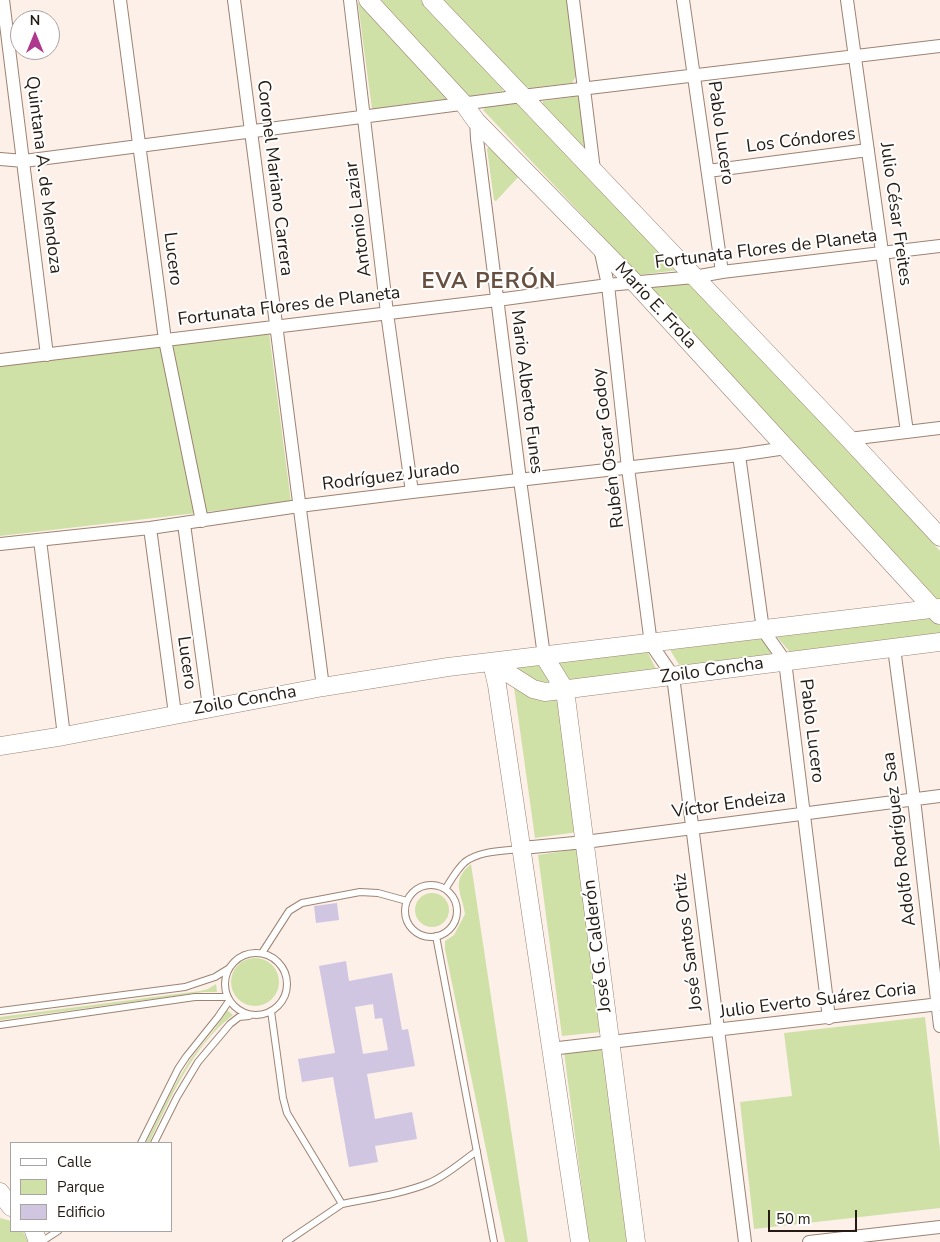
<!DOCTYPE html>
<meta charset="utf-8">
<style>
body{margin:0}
#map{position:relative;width:940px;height:1242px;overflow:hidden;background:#fcf0e9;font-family:"Nunito Sans",sans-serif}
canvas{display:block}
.legend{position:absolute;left:10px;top:1142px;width:162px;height:90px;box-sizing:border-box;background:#fff;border:1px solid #a8a4a1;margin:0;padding:6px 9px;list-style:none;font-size:15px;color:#251b14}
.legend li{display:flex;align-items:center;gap:10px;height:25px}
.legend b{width:25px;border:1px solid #a8a4a1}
.north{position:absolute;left:10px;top:10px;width:50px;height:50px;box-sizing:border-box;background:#fff;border:1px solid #a8a4a1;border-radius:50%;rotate:0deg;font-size:14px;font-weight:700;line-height:20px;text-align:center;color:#251b14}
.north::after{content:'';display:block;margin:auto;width:18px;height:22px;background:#af388e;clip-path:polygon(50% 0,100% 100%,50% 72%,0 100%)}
.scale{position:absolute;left:768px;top:1210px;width:89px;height:22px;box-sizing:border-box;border:2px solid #251b14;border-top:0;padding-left:6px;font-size:15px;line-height:18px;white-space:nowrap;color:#251b14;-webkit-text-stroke:4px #fff;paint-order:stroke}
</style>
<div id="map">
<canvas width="940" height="1242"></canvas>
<ul class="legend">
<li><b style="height:6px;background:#fff"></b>Calle</li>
<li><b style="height:14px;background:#cfe1a7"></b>Parque</li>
<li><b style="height:14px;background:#d0c6e2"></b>Edificio</li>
</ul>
<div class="north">N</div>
<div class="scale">50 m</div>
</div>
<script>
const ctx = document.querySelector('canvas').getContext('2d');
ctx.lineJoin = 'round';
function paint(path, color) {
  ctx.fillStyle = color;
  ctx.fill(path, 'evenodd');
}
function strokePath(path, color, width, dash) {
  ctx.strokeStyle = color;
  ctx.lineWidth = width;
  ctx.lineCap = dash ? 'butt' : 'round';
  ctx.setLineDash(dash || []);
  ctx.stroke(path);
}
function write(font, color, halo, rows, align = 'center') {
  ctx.font = font + ' "Nunito Sans",sans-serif';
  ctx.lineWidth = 4;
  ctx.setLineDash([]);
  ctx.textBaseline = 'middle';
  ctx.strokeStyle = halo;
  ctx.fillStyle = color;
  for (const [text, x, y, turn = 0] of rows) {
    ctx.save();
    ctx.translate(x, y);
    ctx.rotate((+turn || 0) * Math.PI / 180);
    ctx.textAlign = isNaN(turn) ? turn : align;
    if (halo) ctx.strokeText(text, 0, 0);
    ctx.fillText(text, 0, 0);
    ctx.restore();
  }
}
paint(new Path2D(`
 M359,0L452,98L372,109L358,4Z
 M378,0H422L502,84L503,91L469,96Z
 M441,0H567L576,76L572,83L530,88L523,86Z
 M579,96L586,147L581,148L541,106L543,101Z
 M519,103L678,270L639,275L483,110L486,107Z
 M492,142L522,173L496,201L494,200L487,149Z
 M690,282L823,423L940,551V600L932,596L650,286Z
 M269,333L291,502L0,536V362Z
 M933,617L940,626V633L790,652L777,637Z
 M762,638L772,655L680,666L670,650Z
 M647,651L656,669L567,683L555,663Z
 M542,665L553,683L541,685L514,668Z
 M514,687L534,699L558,696L578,832L535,838Z
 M578,849L601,1032L562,1036L538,855Z
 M471,864L528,1242H505L445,949V941L454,935L465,914C462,893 450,881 471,864Z
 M415 910a17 17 0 1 1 34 0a17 17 0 1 1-34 0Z
 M231 982a24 24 0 1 1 48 0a24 24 0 1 1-48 0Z
 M216,984L217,992H204L0,1020V1017L200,991L208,989Z
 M227,1010L233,1015C193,1045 170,1099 149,1143H146C160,1115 173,1086 190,1060C202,1043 217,1029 227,1010Z
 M925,1017L940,1150V1208L754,1229L740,1102L792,1096L784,1033Z
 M604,1048L630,1242H589L564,1052Z
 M0,1218L11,1221V1231H23L28,1242H0Z`), '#cfe1a7');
paint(new Path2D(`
 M337,903L339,920L316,923L314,906Z
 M346,961L349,981L392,973L402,1030L408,1029L415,1066L367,1074L375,1119L412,1112L417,1139L375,1146L378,1162L349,1167L333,1077L302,1082L298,1059L335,1053L319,966ZM373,1004L375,1019L382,1018L388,1050L363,1054L355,1007Z`), '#d0c6e2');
const lane = new Path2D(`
 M405 911a26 26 0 1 1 52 0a26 26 0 1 1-52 0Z
 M446,888C451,880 457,869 465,862C479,851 502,851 519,849
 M436,936L494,1242
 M225 984a31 31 0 1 1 62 0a31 31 0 1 1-62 0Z
 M262,953L289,911L302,903L360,892L378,893L407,901
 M0,1011L185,987L215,977L228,969
 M271,1011L283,1098L287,1113L342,1204C371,1198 402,1194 429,1183C446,1176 461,1162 477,1151
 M0,1025L195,997H227
 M141,1143L178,1069L186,1057L218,1017L229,1001
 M154,1143L177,1097L198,1062L230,1024L239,1017L249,1016
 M41,1242L58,1231
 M286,1242L342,1204`);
const street = new Path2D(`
 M3,0L47,355
 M120,0L165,340L202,521
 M234,0L323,687
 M350,0L387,313L412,492
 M573,0L594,170
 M683,0L722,272
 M847,0L907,432
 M476,118L477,139L520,480L544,656
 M0,159L24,161L522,96L940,46
 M708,171L868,150
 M600,248L608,285L628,468L651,644L673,676L745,1242
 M0,360L497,300L608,285L694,277L722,272L940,246
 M849,439L940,428
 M739,455L763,630L785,661L829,1018
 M184,524L209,707
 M150,528L175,714
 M40,540L64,736
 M0,544L150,528L299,506L412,492L739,455L786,448
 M894,648L914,799L940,1026
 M522,848L585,842L940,796
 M550,1049L940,1004
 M809,1242L940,1227`);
const secondary = new Path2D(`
 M368,0L464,104L476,121L635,283L939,615
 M431,0L849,439L940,537
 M544,656L565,690L636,1242
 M492,663L497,685L580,1242
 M492,663L533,689L545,692L940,642
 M0,746L64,736L323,687L448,667L940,608
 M0,1192L11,1207
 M34,1231L38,1242`);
strokePath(lane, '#9d8372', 8);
strokePath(street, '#9d8372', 14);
strokePath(secondary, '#9d8372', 19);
strokePath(lane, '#fff', 6);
strokePath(street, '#fff', 12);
strokePath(secondary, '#fff', 18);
write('18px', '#251b14', '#fff', [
 ["Pablo Lucero",720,133,82],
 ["Los Cóndores",801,141,-7],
 ["Quintana A. de Mendoza",43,175,83],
 ["Coronel Mariano Carrera",274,178,83],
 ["Julio César Freites",895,214,82],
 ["Antonio Laziar",359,219,-97],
 ["Fortunata Flores de Planeta",766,250,-7],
 ["Lucero",172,259,83],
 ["Mario E. Frola",655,306,47],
 ["Fortunata Flores de Planeta",289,307,-7],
 ["Mario Alberto Funes",526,392,83],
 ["Rubén Oscar Godoy",609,448,-97],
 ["Rodríguez Jurado",391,477,-7],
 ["Lucero",186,663,82],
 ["Zoilo Concha",712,671,-8],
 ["Zoilo Concha",245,701,-10],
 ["Pablo Lucero",811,731,83],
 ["Víctor Endeiza",729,805,-8],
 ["Adolfo Rodríguez Saa",900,839,-97],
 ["José Santos Ortiz",689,942,-97],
 ["José G. Calderón",598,946,-97],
 ["Julio Everto Suárez Coria",818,1001,-7]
]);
ctx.letterSpacing = '1px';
write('bold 22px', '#675040', '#fff', [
 ["EVA PERÓN",489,283]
]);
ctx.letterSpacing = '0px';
</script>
